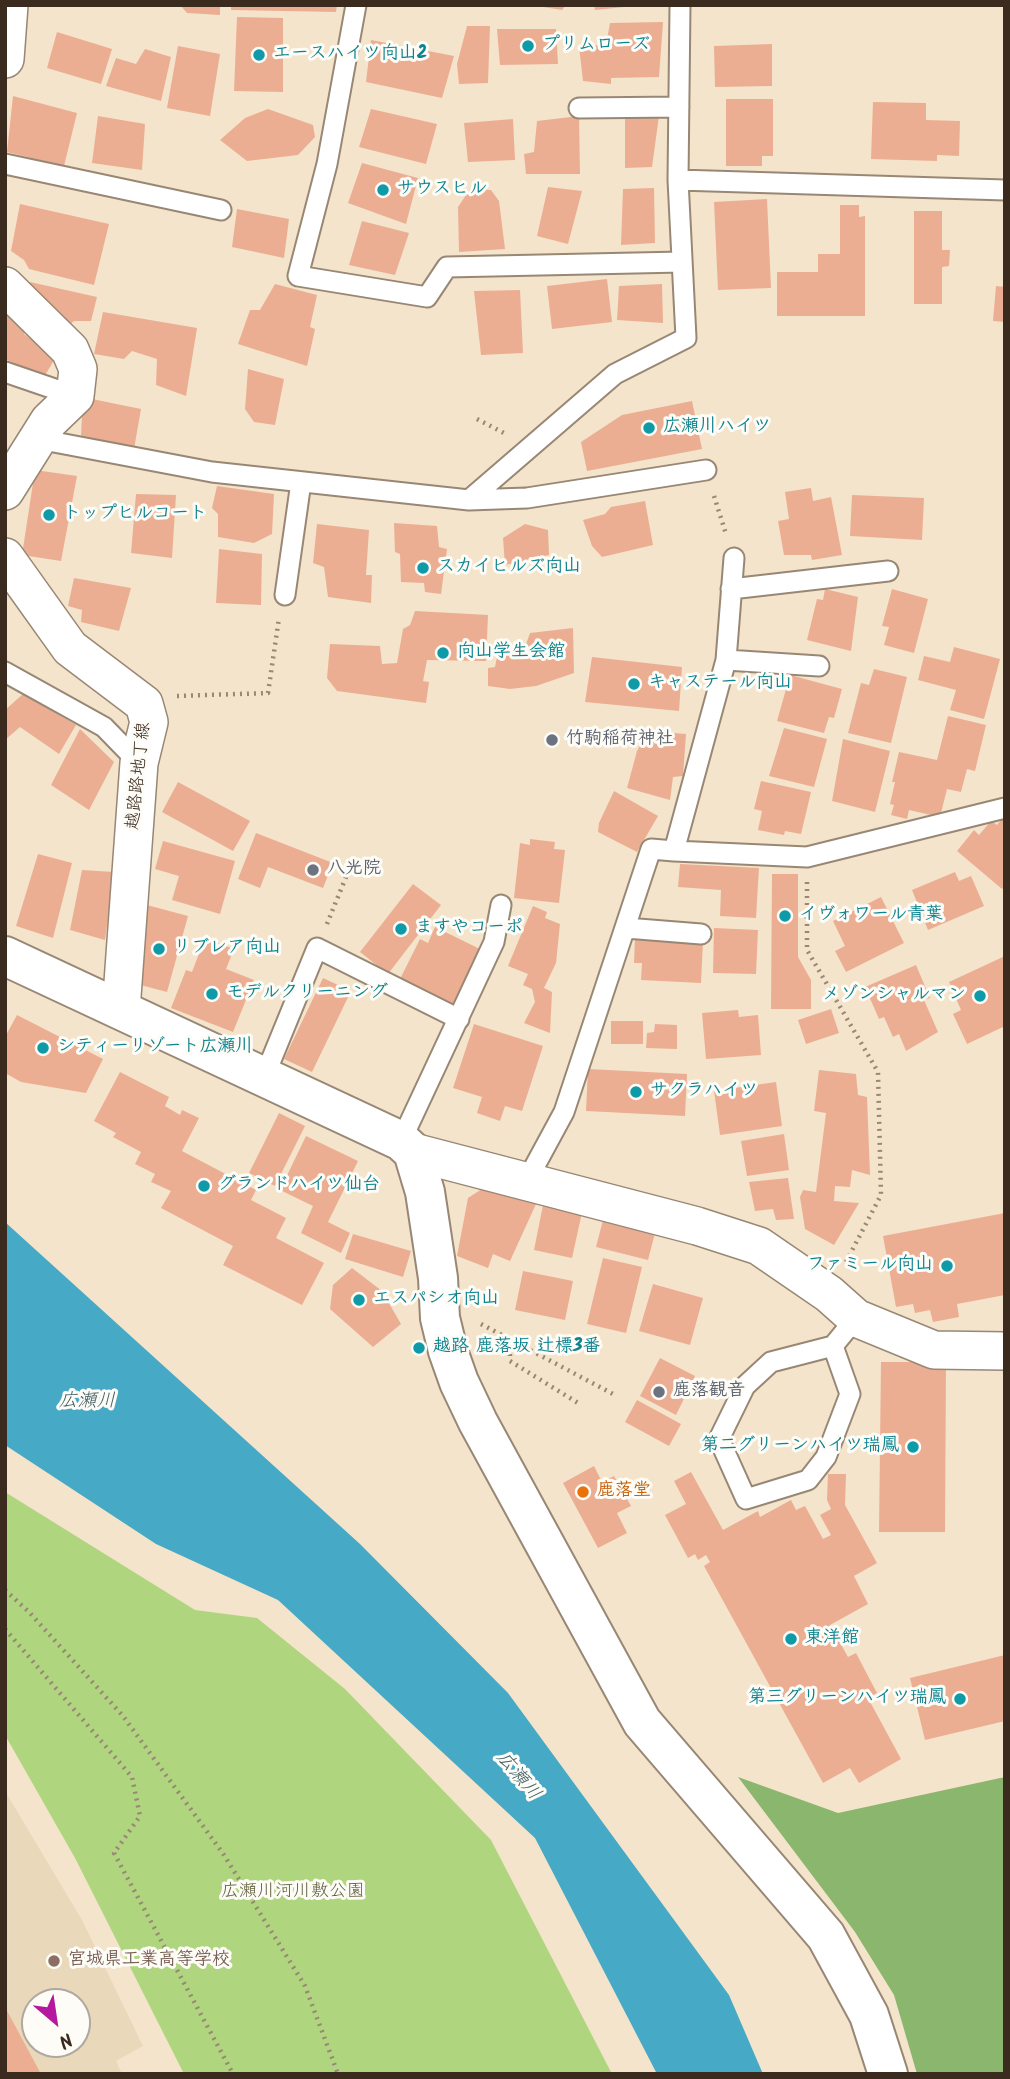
<!DOCTYPE html>
<meta charset="utf-8">
<style>
body{margin:0}
#map{position:relative;width:1010px;height:2079px;overflow:hidden;background:#f4e4cb;font-family:Kalam,sans-serif}
canvas{display:block}
.frame{position:absolute;inset:0;border:7px solid #3b2a1e;pointer-events:none}
.north{position:absolute;left:21px;top:1988px;width:70px;height:70px;box-sizing:border-box;background:#fdfcf7;border:2px solid #afa8a0;border-radius:50%;rotate:151deg;font-size:19px;font-weight:700;line-height:28px;text-align:center;color:#3b2a1e}
.north::after{content:'';display:block;margin:auto;width:24px;height:32px;background:#b5179e;clip-path:polygon(50% 0,100% 100%,50% 72%,0 100%)}
</style>
<div id="map">
<canvas width="1010" height="2079"></canvas>
<div class="frame"></div>
<div class="north">N</div>
</div>
<script>
const ctx = document.querySelector('canvas').getContext('2d');
ctx.lineJoin = 'round';
function paint(path, color) {
  ctx.fillStyle = color;
  ctx.fill(path, 'evenodd');
}
function strokePath(path, color, width, dash) {
  ctx.strokeStyle = color;
  ctx.lineWidth = width;
  ctx.lineCap = dash ? 'butt' : 'round';
  ctx.setLineDash(dash || []);
  ctx.stroke(path);
}
function write(font, color, halo, rows, align = 'center') {
  ctx.font = font + ' Kalam,"Klee One",sans-serif';
  ctx.lineWidth = 6;
  ctx.setLineDash([]);
  ctx.textBaseline = 'middle';
  ctx.strokeStyle = halo;
  ctx.fillStyle = color;
  for (const [text, x, y, turn = 0] of rows) {
    ctx.save();
    ctx.translate(x, y);
    ctx.rotate((+turn || 0) * Math.PI / 180);
    ctx.textAlign = isNaN(turn) ? turn : align;
    if (halo) ctx.strokeText(text, 0, 0);
    ctx.fillText(text, 0, 0);
    ctx.restore();
  }
}
paint(new Path2D(`
 M5,1791L82,1920L143,2046L116,2061L122,2074H5ZM35,2002H77V2044H35Z`), '#e9d9ba');
paint(new Path2D(`
 M5,1492L195,1610L257,1618L345,1689L491,1840L612,2074H184L75,1858L5,1735Z`), '#afd57e');
paint(new Path2D(`
 M738,1777L838,1813L1005,1777V2074H917L894,1995L855,1932Z`), '#8bb66d');
paint(new Path2D(`
 M5,1222L360,1544L508,1693L729,1995L763,2074H657L535,1838L278,1600L156,1544L5,1445Z`), '#46a9c6');
paint(new Path2D(`
 M180,5H220V15L187,13Z
 M231,5H337L336,12L231,10Z
 M531,5H566L562,10Z
 M594,5H624V7L595,10Z
 M237,17L283,18V92L234,91Z
 M663,22L659,77L611,78V84L583,81L579,46L606,45L610,23Z
 M467,26H490L488,83L459,84L457,64Z
 M497,29H556L558,64L500,65Z
 M57,32L112,49L101,84L47,68Z
 M371,40L454,56L442,98L366,82Z
 M772,44V86L715,87L714,46Z
 M178,46L220,54L210,116L167,108Z
 M145,49L171,57L161,101L106,86L116,58L136,64Z
 M13,96L77,113L64,166L7,152Z
 M726,99H773V156H762V166H726Z
 M873,102L926,103V120L960,121L959,156L937,155V161L871,159Z
 M268,109L313,125L315,137L298,155L247,161L220,140L245,118Z
 M371,109L437,124L426,164L359,147Z
 M98,116L145,124L142,170L92,163Z
 M579,116L580,174H526L524,154L534,152L537,121Z
 M625,116H659L652,167L625,168Z
 M513,119L515,160L468,162L464,123Z
 M362,163L418,178L406,224L348,203Z
 M548,187L582,191L568,244L537,236Z
 M654,188L655,243L621,245L623,189Z
 M470,189L491,190L499,201L505,249L459,252L458,207Z
 M767,199L771,288L718,290L714,202Z
 M20,204L109,224L94,285L29,269L24,260L11,251Z
 M840,205H859V217L865,216V316H777V272H818V254H840Z
 M237,209L289,219L284,258L232,247Z
 M914,211H942V250H950L949,266L942,267V304H914Z
 M362,221L409,233L395,275L349,265Z
 M607,279L612,322L552,329L547,286Z
 M30,282L97,297L91,321H74L62,331L31,295Z
 M275,284L317,295L310,327L315,329L307,366L238,344L250,310H260Z
 M662,284L663,323L617,320L619,286Z
 M996,286L1005,287V322L993,321Z
 M520,290L523,353L481,355L474,291Z
 M103,312L197,328L186,396L156,385L157,359L132,351L124,359L94,354Z
 M5,315L25,327L24,334L56,357L44,377L5,359Z
 M248,369L284,379L275,425L254,422L245,409Z
 M92,399L141,409L134,449L81,436L82,415Z
 M692,401L702,449L587,471L581,442L622,415Z
 M35,470L77,476L61,561L22,555Z
 M217,486L274,494L272,534L254,543L218,537V514L212,508Z
 M811,488L813,501L831,497L842,555L812,560L811,555H784L778,521L789,519L785,492Z
 M136,494L176,495L172,558L131,553Z
 M852,495L924,498L922,540L850,536Z
 M645,501L653,545L602,557L592,546L583,520L605,514L611,507Z
 M394,523L437,526L439,547L447,549L441,594L425,592L424,583L401,582L400,554L395,552Z
 M317,524L369,530L366,575H372L371,603L328,597L324,567L313,563Z
 M525,524L548,530L549,555L505,565L503,538Z
 M219,549L262,554L261,605L216,603Z
 M74,578L131,588L119,631L81,622L82,610L68,606Z
 M825,589L858,597L851,651L807,640L817,599L823,600Z
 M892,589L928,599L914,653L884,645L889,627L882,626Z
 M415,611L488,615L486,661L427,660L423,681L429,682L426,703L337,691L327,678L330,644L380,646L382,664L397,663L403,629L410,625Z
 M573,628L574,673L536,686L510,689L488,686V668L495,667L497,657L523,653L530,633Z
 M954,647L1000,659L984,719L950,710L956,690L918,680L924,656L950,662Z
 M592,657L682,667L679,711L585,702Z
 M874,669L907,677L891,743L848,733L861,683L869,685Z
 M790,675L842,689L834,718L829,717L824,733L777,721Z
 M23,694L76,725L59,754L20,727L5,740V710Z
 M948,716L986,725L975,771L967,769L961,792L947,789L940,817L909,810L907,819L891,815L894,805L890,804L895,782H892L899,752L937,760Z
 M784,728L827,739L814,787L769,776Z
 M80,729L114,762L89,810L51,785Z
 M648,731L686,734L683,776L673,777L670,800L627,788L637,751Z
 M843,739L890,751L875,812L832,801Z
 M761,781L811,792L801,834L785,831L784,835L758,830L762,811L754,809Z
 M178,782L250,821L233,851L162,812Z
 M614,791L658,816L637,852L598,832L599,823Z
 M1005,815V885L1002,889L957,851L974,830L979,835L991,821L997,825Z
 M256,833L333,863L323,888L268,867L260,888L238,879Z
 M530,839L555,842L554,849L565,850L559,903L514,898L520,843L530,845Z
 M163,841L235,861L220,914L172,900L179,876L155,869Z
 M38,854L72,863L53,938L16,926Z
 M680,864L759,868L756,918L720,916L721,890L678,887Z
 M82,870L114,872L105,940L70,930Z
 M955,872L959,881L971,876L984,906L928,930L912,890Z
 M772,874H798V957L811,980V1009H771Z
 M413,884L441,905L388,974L360,952Z
 M881,897L904,943L846,972L835,951L845,946L833,921Z
 M147,905L188,916L167,992L133,983Z
 M533,906L547,912L545,918L560,924L556,963L544,988L552,992L550,1033L524,1023L535,1002L532,989L523,985L528,974L508,966Z
 M435,927L484,951L456,1008L399,981L420,939L428,943Z
 M714,928L758,930L756,974L713,973Z
 M205,938L234,949L226,969L254,980L233,1032L171,1008L186,970L192,972Z
 M635,938L703,941L701,983L641,980L642,963H634Z
 M1005,956V1026L967,1044L953,1014L961,1010L949,982Z
 M916,965L930,998L924,1000L938,1032L906,1051L899,1034L893,1037L884,1017L879,1019L865,987Z
 M323,978L351,991L312,1072L284,1059Z
 M831,1009L839,1033L806,1044L798,1020Z
 M738,1010L739,1017L758,1015L761,1055L706,1059L702,1013Z
 M17,1015L103,1059L86,1093L21,1082L5,1073V1037Z
 M611,1021H643V1044H611Z
 M474,1024L543,1046L522,1111L505,1106L500,1121L477,1113L482,1097L453,1088Z
 M655,1024L677,1025V1049L646,1048L647,1033L654,1032Z
 M588,1069L687,1074L685,1116L586,1111Z
 M819,1070L856,1074L858,1095L867,1097L870,1175L852,1170L850,1187L835,1186L834,1201L859,1203L834,1245L805,1229L800,1197L803,1190L816,1192L826,1113L814,1111Z
 M120,1072L169,1097L165,1106L180,1115L182,1110L199,1118L182,1151L256,1190L251,1200L286,1218L276,1238L324,1263L302,1305L223,1265L233,1246L161,1208L171,1191L151,1182L155,1174L135,1164L141,1152L113,1137L116,1133L94,1121Z
 M776,1082L782,1126L720,1135L714,1091Z
 M279,1113L305,1126L275,1186L249,1173Z
 M784,1134L789,1170L747,1176L741,1141Z
 M306,1136L358,1161L328,1222L350,1233L341,1253L301,1233L313,1206L280,1190Z
 M788,1178L794,1219L776,1220L773,1209L755,1211L749,1182Z
 M488,1185L536,1204L510,1261L493,1254L488,1268L457,1256L468,1198Z
 M544,1200L583,1208L572,1258L534,1250Z
 M1005,1213V1295L957,1304L959,1317L933,1322L930,1310L915,1313L913,1304L896,1307L883,1236Z
 M603,1220L655,1233L648,1260L596,1247Z
 M353,1234L411,1251L403,1277L345,1259Z
 M603,1258L642,1267L626,1333L587,1324Z
 M352,1268L382,1291L401,1324L373,1347L330,1309L333,1285Z
 M523,1271L573,1281L565,1320L515,1310Z
 M653,1284L703,1298L690,1345L639,1331Z
 M660,1358L695,1376L676,1415L640,1396Z
 M881,1362H946L945,1532H879Z
 M637,1400L681,1424L669,1446L625,1422Z
 M594,1466L602,1482L614,1476L631,1506L617,1513L627,1533L598,1548L563,1483Z
 M691,1472L723,1530L758,1511L760,1517L791,1500L796,1510L805,1506L823,1539L831,1535L820,1515L831,1509L827,1500L828,1474H846L845,1505L877,1563L854,1576L868,1604L830,1625L848,1657L856,1653L877,1693L868,1698L901,1759L859,1783L850,1768L823,1783L704,1566L710,1562L706,1555L698,1560L695,1554L688,1558L665,1515L686,1504L674,1481Z
 M1005,1655V1721L925,1740L910,1678Z
 M5,2007L41,2074H5Z`), '#ecae92');
const service = new Path2D(`
 M356,5L327,164L298,276L427,297L447,267L682,262
 M579,108L679,107
 M5,164L221,210
 M678,180L1005,190
 M5,372L75,396
 M38,439L212,472L469,500L615,374L686,338L678,180L680,5
 M469,500L527,498L706,470
 M731,589L888,571
 M285,595L301,482
 M726,660L734,558
 M5,672L104,727L139,763
 M674,851L807,857L1005,808
 M626,928L701,934
 M265,1075L317,948L459,1019
 M401,1141L494,942L501,905
 M525,1184L564,1112L651,849L674,851L726,660L819,666
 M833,1346L850,1394L826,1457L808,1480L746,1499L719,1439L745,1386L771,1362L833,1346L856,1318`);
const minor = new Path2D(`
 M5,59L9,5
 M5,286L70,350L78,369L75,396L49,421L5,491
 M5,557L70,648L144,704L149,722L139,763L121,1010
 M413,1152L697,1226L759,1246L829,1294L856,1318L934,1350L1005,1351`);
const tertiary = new Path2D(`
 M5,956L401,1141L413,1152L425,1192L438,1278L440,1318L448,1351L459,1382L478,1422L642,1722L826,1936L869,2015L888,2074`);
strokePath(service, '#988774', 23);
strokePath(minor, '#988774', 40);
strokePath(tertiary, '#988774', 42);
strokePath(new Path2D(`
 M477,419L504,433
 M714,496L726,534
 M177,696L268,693L279,618
 M807,882V950L878,1072L881,1195L846,1262
 M327,924L346,877
 M481,1324L613,1394
 M510,1340V1361L578,1403
 M5,1590L29,1612L123,1716L224,1855L305,1986L338,2074
 M5,1629L132,1777L140,1816L114,1853L233,2074`), '#988774', 4.5, [2, 5]);
strokePath(service, '#fff', 19);
strokePath(minor, '#fff', 37);
strokePath(tertiary, '#fff', 38);
for (const [x, y, r, color] of [
 [528,46,7,"#0f9aa8"],
 [259,55,7,"#0f9aa8"],
 [383,190,7,"#0f9aa8"],
 [649,428,7,"#0f9aa8"],
 [49,515,7,"#0f9aa8"],
 [423,568,7,"#0f9aa8"],
 [443,653,7,"#0f9aa8"],
 [634,684,7,"#0f9aa8"],
 [552,740,7,"#6b7280"],
 [313,870,7,"#6b7280"],
 [785,916,7,"#0f9aa8"],
 [401,929,7,"#0f9aa8"],
 [159,949,7,"#0f9aa8"],
 [212,994,7,"#0f9aa8"],
 [980,996,7,"#0f9aa8"],
 [43,1048,7,"#0f9aa8"],
 [636,1092,7,"#0f9aa8"],
 [204,1186,7,"#0f9aa8"],
 [947,1266,7,"#0f9aa8"],
 [359,1300,7,"#0f9aa8"],
 [419,1348,7,"#0f9aa8"],
 [659,1392,7,"#6b7280"],
 [913,1447,7,"#0f9aa8"],
 [583,1492,7,"#e8710a"],
 [791,1639,7,"#0f9aa8"],
 [960,1699,7,"#0f9aa8"],
 [54,1961,7,"#8d6e63"]
]) {
  const dot = new Path2D();
  dot.arc(x, y, r, 0, 2 * Math.PI);
  ctx.fillStyle = color;
  ctx.fill(dot);
  strokePath(dot, '#fdfcf7', 2.5);
}
write('bold 18px', '#0d838f', '#fdfcf7', [
 ["プリムローズ",542,46],
 ["エースハイツ向山2",273,55],
 ["サウスヒル",397,190],
 ["広瀬川ハイツ",663,428],
 ["トップヒルコート",63,515],
 ["スカイヒルズ向山",437,568],
 ["向山学生会館",457,653],
 ["キャステール向山",648,684],
 ["イヴォワール青葉",799,916],
 ["ますやコーポ",415,929],
 ["リブレア向山",173,949],
 ["モデルクリーニング",226,994],
 ["メゾンシャルマン",966,996,"right"],
 ["シティーリゾート広瀬川",57,1048],
 ["サクラハイツ",650,1092],
 ["グランドハイツ仙台",218,1186],
 ["ファミール向山",933,1266,"right"],
 ["エスパシオ向山",373,1300],
 ["越路 鹿落坂 辻標3番",433,1348],
 ["第二グリーンハイツ瑞鳳",899,1447,"right"],
 ["東洋館",805,1639],
 ["第三グリーンハイツ瑞鳳",946,1699,"right"]
], 'left');
write('bold 18px', '#5b616d', '#fdfcf7', [
 ["竹駒稲荷神社",566,740],
 ["八光院",327,870],
 ["鹿落観音",673,1392]
], 'left');
write('18px', '#3b2a1e', '#fdfcf7', [
 ["越路路地丁線",140,776,-84]
]);
write('bold 18px', '#c56008', '#fdfcf7', [
 ["鹿落堂",597,1492]
], 'left');
write('18px', '#5e5d3b', '#fdfcf7', [
 ["広瀬川河川敷公園",293,1893]
]);
write('bold 18px', '#785e54', '#fdfcf7', [
 ["宮城県工業高等学校",68,1961]
], 'left');
write('italic 19px', '#3f5d61', '#fdfcf7', [
 ["広瀬川",87,1403],
 ["広瀬川",517,1777,50]
]);
</script>
